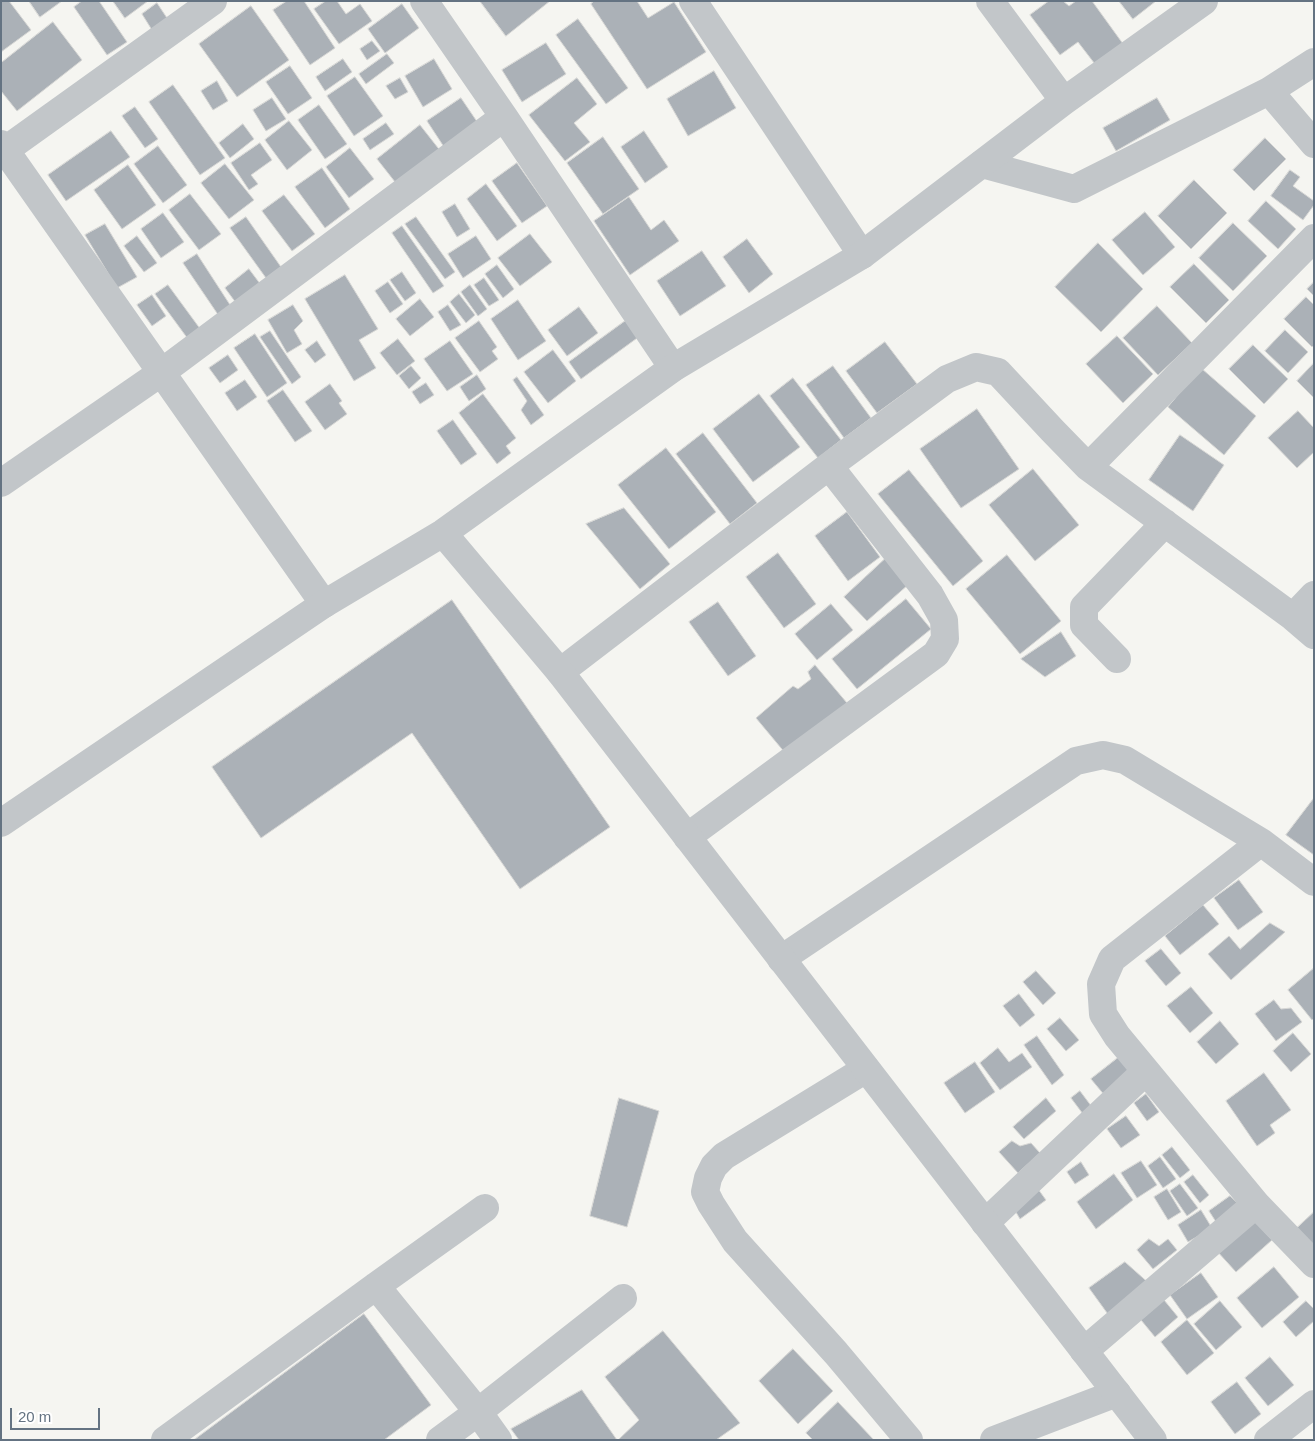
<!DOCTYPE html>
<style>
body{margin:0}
#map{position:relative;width:1315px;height:1441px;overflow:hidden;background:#f5f5f1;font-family:Helvetica,sans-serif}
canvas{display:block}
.frame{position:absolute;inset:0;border:2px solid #647382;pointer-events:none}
.scale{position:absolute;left:10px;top:1408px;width:90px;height:22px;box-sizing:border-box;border:2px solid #647382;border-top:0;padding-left:6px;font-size:15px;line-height:18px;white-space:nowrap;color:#647382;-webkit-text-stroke:4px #fff;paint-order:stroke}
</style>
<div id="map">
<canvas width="1315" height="1441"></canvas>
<div class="frame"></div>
<div class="scale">20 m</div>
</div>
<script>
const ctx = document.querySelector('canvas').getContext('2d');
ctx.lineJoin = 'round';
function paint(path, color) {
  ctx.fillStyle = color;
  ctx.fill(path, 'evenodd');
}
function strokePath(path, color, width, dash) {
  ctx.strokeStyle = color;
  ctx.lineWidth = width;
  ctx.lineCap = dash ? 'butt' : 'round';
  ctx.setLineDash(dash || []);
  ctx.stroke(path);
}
const building = new Path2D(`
 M1,1H9L31,30L1,52Z
 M29,1H62L40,17Z
 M82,1H99L127,42L107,55L74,7Z
 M113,1H148L125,18Z
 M287,1H304L335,48L310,65L273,10Z
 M326,1H337L346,14L360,4L372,21L339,44L314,9Z
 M480,1H550L506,36Z
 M594,1H637L648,18L674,2L706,52L647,89L591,4Z
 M1049,1H1063L1069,6L1076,1H1092L1126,48L1098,68L1078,42L1060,55L1030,15Z
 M1119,1H1156L1133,19Z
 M157,3L167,18L152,30L142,14Z
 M402,4L419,28L385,53L368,29Z
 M251,6L289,60L237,97L199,44Z
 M578,19L628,88L606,104L556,35Z
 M53,22L82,60L17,111L1,91V63Z
 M372,41L380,51L367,60L360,49Z
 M546,43L566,74L522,102L502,70Z
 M387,54L394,63L366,84L359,74Z
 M343,59L352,72L325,91L316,77Z
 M434,59L452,89L423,107L405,76Z
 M290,66L312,98L288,114L266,82Z
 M714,71L736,108L688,136L667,99Z
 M355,77L383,116L354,136L327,96Z
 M400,78L408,92L395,99L386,86Z
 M577,78L597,104L574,123L590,142L565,161L529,115Z
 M217,81L228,101L213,110L201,91Z
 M173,85L225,158L200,175L149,102Z
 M272,98L286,119L266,131L253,110Z
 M461,98L480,126L446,150L427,121Z
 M1157,98L1170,120L1116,151L1103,128Z
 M319,105L347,144L325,159L298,120Z
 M135,107L158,139L145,148L122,116Z
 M289,121L312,150L287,170L265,140Z
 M386,123L394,134L370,150L363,139Z
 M243,124L254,139L230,158L219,143Z
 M420,125L442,153L399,187L377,159Z
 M111,131L130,157L66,201L48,175Z
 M644,131L668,167L645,183L621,147Z
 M603,137L639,189L603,214L567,163Z
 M1265,138L1286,159L1254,191L1233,170Z
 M260,143L272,160L251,175L258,184L249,190L231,163Z
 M158,146L187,185L163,203L134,164Z
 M350,148L374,179L349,198L326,167Z
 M517,163L547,206L522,223L492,181Z
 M225,164L254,200L229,219L201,183Z
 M128,165L156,205L122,229L94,190Z
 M322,168L350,209L325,228L295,187Z
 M1290,170L1300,177L1293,186L1314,201V205L1303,220L1271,196Z
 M1194,180L1227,213L1191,249L1158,216Z
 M486,184L517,226L497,241L467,199Z
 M190,194L221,234L199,250L169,210Z
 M284,195L315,234L292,251L262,211Z
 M629,197L651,230L664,220L679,241L630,275L594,221Z
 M1266,201L1296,229L1278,249L1248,221Z
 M455,204L470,229L457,237L442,212Z
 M1145,212L1175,247L1143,275L1112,240Z
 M163,213L184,242L161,258L141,229Z
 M246,217L281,267L266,278L230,228Z
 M416,217L455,272L445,279L405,224Z
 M1233,223L1267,256L1233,291L1199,258Z
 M105,224L137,277L117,288L85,235Z
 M402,226L444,286L433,293L392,233Z
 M530,234L552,262L520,286L498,258Z
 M137,236L157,263L144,272L124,246Z
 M476,236L491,259L463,278L448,254Z
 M747,239L773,274L749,293L723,257Z
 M1098,243L1143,289L1101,332L1055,287Z
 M702,251L726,286L680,316L657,281Z
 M197,254L234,311L221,319L183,263Z
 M1194,264L1229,300L1206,323L1170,287Z
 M497,265L514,289L503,298L485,274Z
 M249,269L264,289L239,307L225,288Z
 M402,272L416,293L405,301L390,280Z
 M345,275L378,329L359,340L376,368L354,381L305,299Z
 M484,278L499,300L489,306L474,285Z
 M388,282L403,304L390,313L375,291Z
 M1314,282V296L1307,289Z
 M168,285L201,330L188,339L155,294Z
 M470,285L487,309L478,316L461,292Z
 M459,294L475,315L466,323L450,302Z
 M152,295L166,316L152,326L137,305Z
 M1306,297L1314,305V345L1312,347L1284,319Z
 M420,299L434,317L410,336L396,319Z
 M518,300L546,341L518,360L491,319Z
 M293,305L303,321L294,330L302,344L287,353L268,320Z
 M448,305L461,325L450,331L438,312Z
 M1157,306L1192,343L1158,375L1123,338Z
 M579,307L598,333L567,356L548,330Z
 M632,316L644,333L581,379L569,362Z
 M479,321L497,347L492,351L498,359L480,372L455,338Z
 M1285,330L1308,352L1288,373L1265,351Z
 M270,331L301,377L292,384L260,337Z
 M255,334L287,383L267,397L234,348Z
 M1117,336L1153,374L1123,403L1086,364Z
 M398,339L415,361L397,375L380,353Z
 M317,341L326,355L315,363L305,350Z
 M450,341L473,374L447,391L424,359Z
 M885,342L917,384L877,413L846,371Z
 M1253,345L1288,379L1264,404L1229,369Z
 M553,350L576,381L548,403L524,372Z
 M228,355L238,370L220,383L209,368Z
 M1314,363V398L1297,381Z
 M411,366L421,378L409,389L399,376Z
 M833,366L871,418L844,438L806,385Z
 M1201,368L1256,416L1224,455L1168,407Z
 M477,375L486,389L469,401L460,387Z
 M517,377L544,415L531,425L521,410L527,401L513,380Z
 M793,378L841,440L818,458L770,396Z
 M245,380L257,397L237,411L225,393Z
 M426,383L434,395L420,404L412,392Z
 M330,384L342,401L339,403L347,414L325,430L305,402Z
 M283,390L312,431L295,442L267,401Z
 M483,394L516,438L506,446L511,453L497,464L459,413Z
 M759,394L800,447L753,482L713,429Z
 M977,409L1019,469L961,508L920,449Z
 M1298,411L1314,428V452L1297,468L1268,438Z
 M453,420L477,454L461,465L437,431Z
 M703,433L757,503L730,524L676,454Z
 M1180,435L1224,465L1193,511L1149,480Z
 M666,448L716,512L669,549L618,485Z
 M1033,469L1079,525L1035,561L989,505Z
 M909,470L983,561L953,586L878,494Z
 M624,508L670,564L640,589L586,524Z
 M847,512L880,557L848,581L815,536Z
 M778,553L816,604L784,628L746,577Z
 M1007,555L1061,621L1020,654L966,589Z
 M886,558L909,584L867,621L844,597Z
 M906,599L931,629L857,689L832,659Z
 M452,600L610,827L520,889L412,733L261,838L212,767Z
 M718,602L756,656L728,676L689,622Z
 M831,604L853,630L817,660L795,634Z
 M1061,632L1076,656L1045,677L1021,659Z
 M815,665L847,703L786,754L756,718L793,686L798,689L811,679L808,672Z
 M1314,798V855L1286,835Z
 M1239,880L1263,912L1238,930L1214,898Z
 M1203,905L1219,924L1180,955L1165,936Z
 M1270,923L1285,932L1231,980L1208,954L1229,936L1240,949Z
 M1161,949L1181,973L1166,986L1145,961Z
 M1313,969L1314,971V1018L1312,1020L1288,990Z
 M1036,971L1056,993L1043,1005L1023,982Z
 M1191,987L1213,1013L1190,1033L1167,1006Z
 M1019,994L1035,1015L1020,1027L1003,1006Z
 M1274,1000L1281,1009L1291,1008L1302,1022L1276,1041L1255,1014Z
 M1060,1018L1079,1040L1066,1051L1047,1029Z
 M1220,1021L1239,1044L1216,1064L1197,1042Z
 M1293,1033L1311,1054L1291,1072L1273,1051Z
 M1037,1036L1064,1075L1052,1085L1024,1045Z
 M998,1048L1009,1062L1022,1053L1032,1067L1000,1090L980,1063Z
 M1119,1057L1133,1075L1106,1097L1091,1079Z
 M975,1062L995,1092L965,1113L944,1083Z
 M1264,1073L1291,1110L1270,1125L1275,1133L1257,1146L1226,1101Z
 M1080,1091L1095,1111L1086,1118L1071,1098Z
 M1146,1094L1159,1112L1147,1121L1134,1103Z
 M619,1098L659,1111L627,1227L590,1216Z
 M1046,1098L1056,1111L1024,1139L1013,1127Z
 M1126,1116L1140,1135L1121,1148L1107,1129Z
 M1012,1141L1020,1146L1031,1143L1040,1153L1018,1173L999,1152Z
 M1172,1147L1190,1170L1180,1178L1162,1155Z
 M1160,1157L1176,1179L1163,1188L1148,1166Z
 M1141,1161L1157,1185L1137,1198L1121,1173Z
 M1081,1162L1089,1175L1075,1184L1067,1172Z
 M1114,1174L1133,1200L1096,1229L1077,1202Z
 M1193,1175L1209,1195L1200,1203L1184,1182Z
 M1180,1184L1198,1208L1187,1216L1170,1191Z
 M1038,1189L1046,1200L1020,1219L1013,1207Z
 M1167,1189L1181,1212L1168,1220L1154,1197Z
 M1230,1196L1243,1208L1218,1225L1209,1211Z
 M1201,1210L1212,1228L1188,1242L1178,1225Z
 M1314,1212V1246L1297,1228Z
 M1251,1217L1272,1240L1236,1272L1216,1250Z
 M1149,1239L1159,1246L1168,1239L1177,1250L1153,1269L1137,1250Z
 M1125,1262L1152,1286L1110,1317L1089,1288Z
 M1274,1267L1299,1297L1262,1328L1237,1298Z
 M1201,1273L1218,1297L1187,1319L1170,1295Z
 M1164,1300L1178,1317L1155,1337L1141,1320Z
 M1220,1301L1242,1327L1216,1350L1194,1324Z
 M1306,1301L1314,1309V1321L1296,1337L1283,1322Z
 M364,1314L431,1405L384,1440H194Z
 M1187,1320L1214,1353L1187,1375L1161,1342Z
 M663,1331L740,1423L716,1440H618L639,1420L605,1377Z
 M793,1349L833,1391L798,1424L759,1381Z
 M1270,1357L1294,1385L1268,1406L1245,1378Z
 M1237,1382L1261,1414L1235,1434L1211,1402Z
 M582,1390L617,1440H519L511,1429Z
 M838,1402L874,1440H813L806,1433Z`);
paint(building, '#abb1b7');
strokePath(building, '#d6d6d4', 1);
strokePath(new Path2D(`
 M424,1L504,117L673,368
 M693,1L862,255
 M1269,91L1314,62
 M1,144L324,604
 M1,153L213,1
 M982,164L1074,189L1269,91L1314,144
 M1088,467L1314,238
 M1,483L162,372L504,117
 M1293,617L1314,635
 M1117,659L1084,625V607L1165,523
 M560,672L829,466L947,379L976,367L998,372L1052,430L1088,467L1293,617L1314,595
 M687,837L936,654L945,639L944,620L930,595L829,466
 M781,959L1076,761L1103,755L1125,760L1261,842L1314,882
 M866,1069L724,1156L714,1166L708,1178L705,1192L711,1204L735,1241L836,1353L909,1440
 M1256,1204L1117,1036L1103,1014L1101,984L1112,959L1261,842
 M985,1223L1146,1071
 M376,1286L478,1412L623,1298
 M1084,1351L1256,1204L1314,1264
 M165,1440L376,1286L485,1208
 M440,1440L478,1412L498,1440
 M994,1440L1117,1393
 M1268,1440L1314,1404`), '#c2c6c9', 28);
strokePath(new Path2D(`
 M990,1L1064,101
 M443,533L560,672L1153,1440
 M1,823L324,604L443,533L673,368L862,255L1064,101L1204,1`), '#c2c6c9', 28);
</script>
